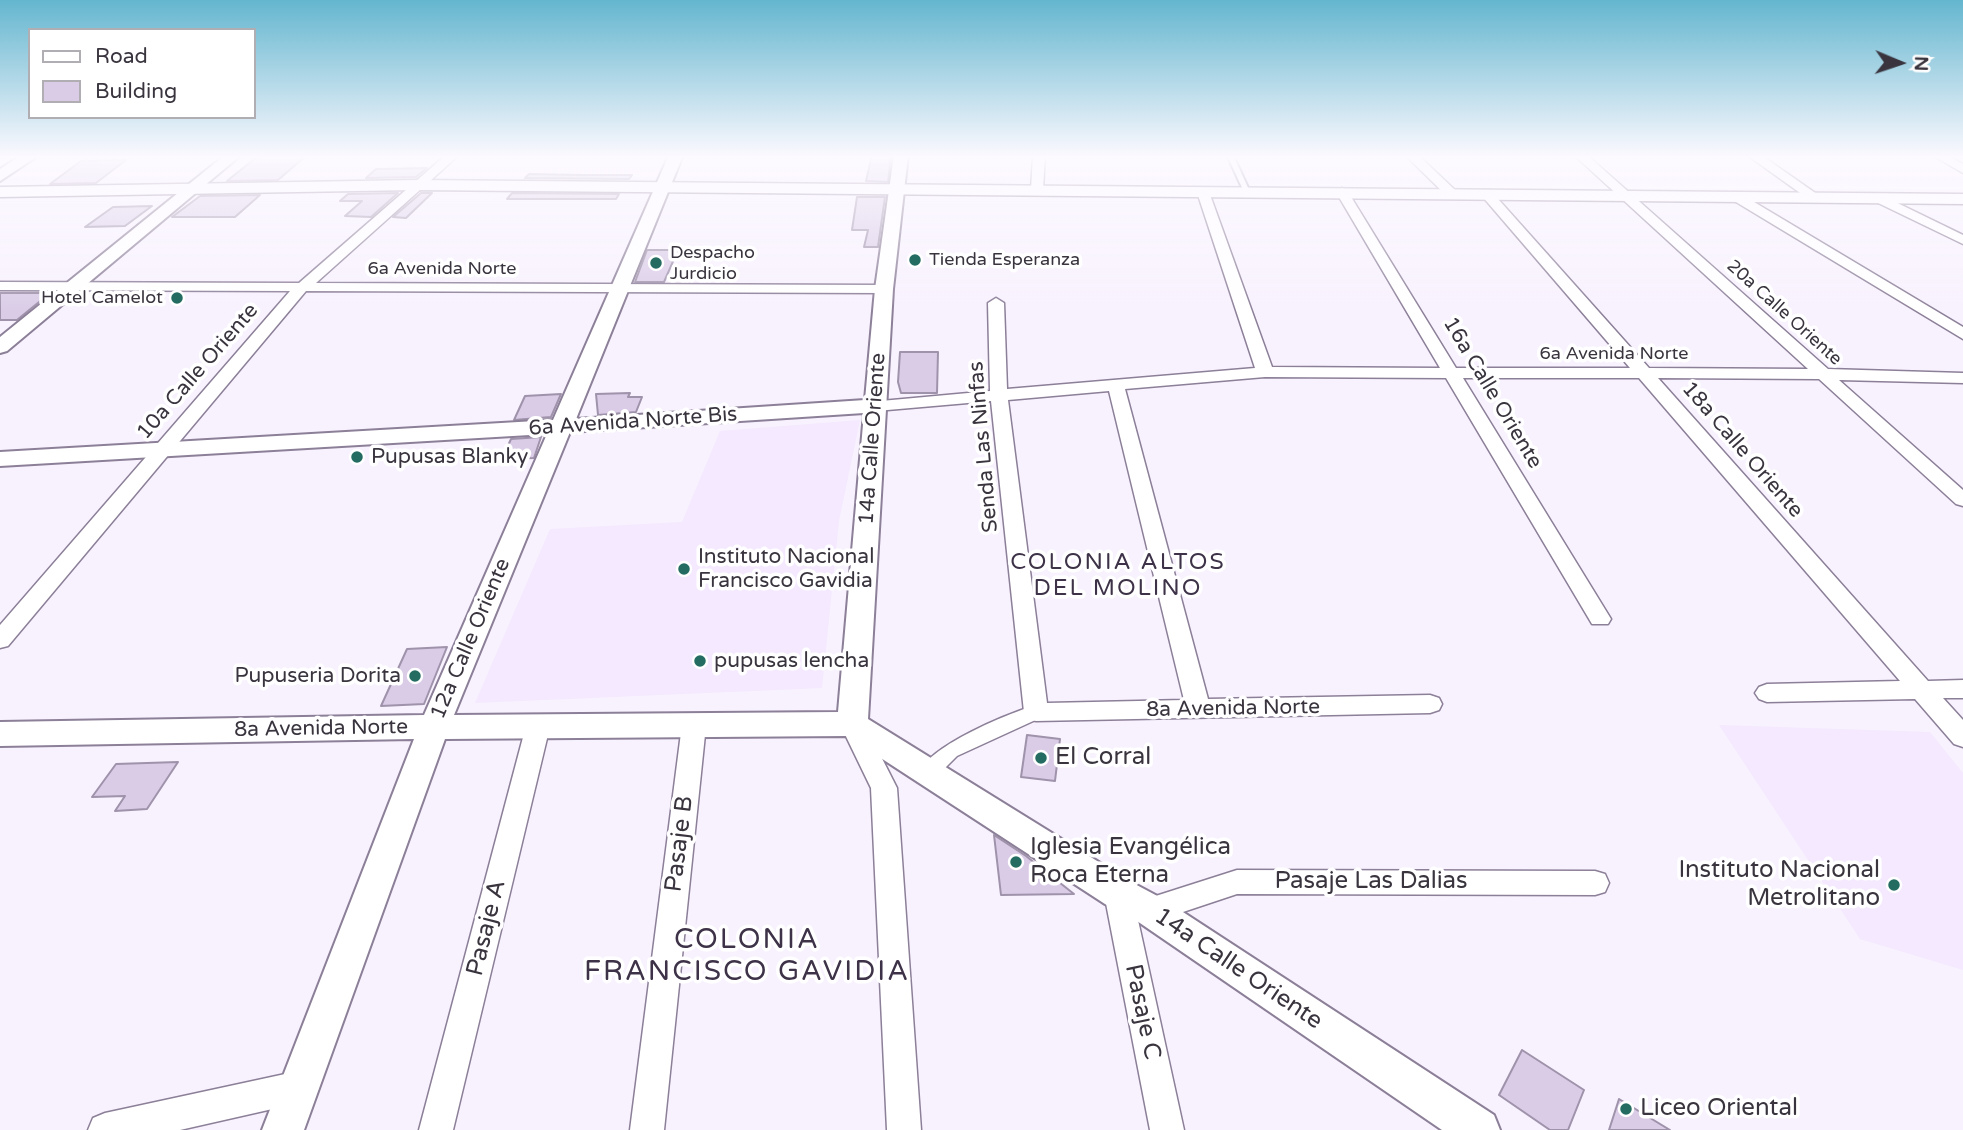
<!DOCTYPE html>
<meta charset="utf-8">
<style>
body{margin:0}
#map{position:relative;width:1963px;height:1130px;overflow:hidden;background:#f8f2fe;font-family:"Varela Round",sans-serif}
canvas{display:block}
.legend{position:absolute;left:28px;top:28px;width:228px;height:91px;box-sizing:border-box;background:#fff;border:2px solid #b0aeb2;margin:0;padding:9px 12px;list-style:none;font-size:21px;color:#39343e}
.legend li{display:flex;align-items:center;gap:14px;height:35px}
.legend b{width:35px;border:2px solid #b0aeb2}
.north{position:absolute;left:1865px;top:28px;width:70px;height:70px;-webkit-text-stroke:5px #fff;paint-order:stroke;rotate:92deg;font-size:19px;font-weight:700;line-height:28px;text-align:center;color:#39343e}
.north::after{content:'';display:block;margin:auto;width:24px;height:32px;background:#39343e;clip-path:polygon(50% 0,100% 100%,50% 72%,0 100%)}
</style>
<div id="map">
<canvas width="1963" height="1130"></canvas>
<ul class="legend">
<li><b style="height:9px;background:#fff"></b>Road</li>
<li><b style="height:19px;background:#dacce7"></b>Building</li>
</ul>
<div class="north">N</div>
</div>
<script>
const ctx = document.querySelector('canvas').getContext('2d');
ctx.lineJoin = 'round';
function paint(path, color) {
  ctx.fillStyle = color;
  ctx.fill(path, 'evenodd');
}
function strokePath(path, color, width, dash) {
  ctx.strokeStyle = color;
  ctx.lineWidth = width;
  ctx.lineCap = dash ? 'butt' : 'round';
  ctx.setLineDash(dash || []);
  ctx.stroke(path);
}
function write(font, color, halo, rows, align = 'center') {
  ctx.font = font + ' "Varela Round",sans-serif';
  ctx.lineWidth = 7;
  ctx.setLineDash([]);
  ctx.textBaseline = 'middle';
  ctx.strokeStyle = halo;
  ctx.fillStyle = color;
  for (const [text, x, y, turn = 0] of rows) {
    ctx.save();
    ctx.translate(x, y);
    ctx.rotate((+turn || 0) * Math.PI / 180);
    ctx.textAlign = isNaN(turn) ? turn : align;
    if (halo) ctx.strokeText(text, 0, 0);
    ctx.fillText(text, 0, 0);
    ctx.restore();
  }
}
paint(new Path2D(`
 M860,420L839,521L822,688L475,703L550,529L682,522L720,431Z
 M1719,725L1930,732L1963,773V970L1860,939Z`), '#f4e9fe');
const building = new Path2D(`
 M259,155H307L278,180L227,181Z
 M872,155H891L888,182L866,181Z
 M126,160L96,183L50,184L81,161Z
 M427,168L416,177L366,178L376,169Z
 M529,174L581,175H632L629,179L525,178Z
 M398,193L371,217L345,216L362,201H340L348,194Z
 M421,193H432L406,218L393,217Z
 M512,193L619,194L616,199H507Z
 M260,195L235,217H172L200,196Z
 M857,197H885L878,247H864L868,230H852Z
 M152,206L125,226L85,227L113,207Z
 M647,250H678L664,282H635Z
 M0,293H50L17,320H0Z
 M900,352H938L937,393H901L898,382Z
 M630,393L628,397H642L636,412L598,415L596,394Z
 M561,394L551,417L514,420L525,396Z
 M541,437L534,458L502,459L511,439Z
 M447,647L424,704L381,706L407,649Z
 M1027,735L1060,739L1055,781L1021,777Z
 M178,762L147,809L115,811L125,796L92,797L116,764Z
 M994,835L1026,856L1074,894L1001,895Z
 M1522,1050L1584,1090L1568,1130H1550L1499,1095Z
 M1619,1099L1670,1130H1609Z`);
paint(building, '#dacce7');
strokePath(building, '#9f92ab', 2);
const service = new Path2D(`
 M1227,155H1233L1250,192L1249,193L1244,192Z`);
const pedestrian = new Path2D(`
 M1036,705L1042,707L1045,712L1042,717L957,756L935,778L928,781L921,778L918,773C933,744 1005,715 1036,705Z`);
const minor = new Path2D(`
 M446,155H459L316,283L884,285L891,289L884,293L306,291L8,646L0,648V625L290,291L0,290V282L299,283Z
 M1033,155H1045L1043,190L1037,194L1031,190Z
 M1405,155H1418L1455,190V196H1447Z
 M1574,155H1587L1828,369L1963,373V383L1839,380L1963,490V506L1956,504L1819,379L1658,378L1928,681L1963,680V698H1943L1963,720V747L1954,744L1915,699L1767,702L1759,699L1755,693L1759,687L1767,684L1900,681L1639,378H1463L1611,619L1608,624H1592L1446,378L1265,377L1125,389L1208,699L1430,695L1439,698L1442,704L1439,710L1430,713L1036,721L1027,719L1024,712L991,401L876,411L867,406L870,402L990,391L988,303L996,298L1004,303L1007,389L1255,368L1197,192L1203,188L1209,192L1272,367L1440,368L1336,192L1342,188L1348,192L1456,368H1630L1482,196V190H1490L1649,368L1808,369ZM1109,391L1184,700L1047,703L1008,400Z
 M1747,155H1761L1821,197L1810,200Z
 M1932,155H1946L1963,164V173Z
 M1731,193H1739L1963,327V339L1731,199Z
 M1879,194L1963,235V244L1874,201L1873,198Z
 M852,715L861,717L897,788L921,1130H887L871,788L840,724L843,717Z
 M694,716L703,718L706,725L664,1130H630L682,725L685,718Z
 M538,717L547,719L550,726L453,1130H419L526,726L529,719Z
 M1237,870L1595,871L1605,874L1609,883L1605,892L1595,895L1237,894L1150,923L1140,919L1136,911L1184,1130H1150L1104,893L1108,884L1118,880L1128,884L1136,910L1140,901Z
 M299,1071L311,1075L315,1087L311,1099L299,1103L180,1130H88L93,1118L105,1113Z`);
const tertiary = new Path2D(`
 M22,155H39L0,181V169Z
 M225,155H241L7,351L0,353V337Z
 M669,155H683L576,419L865,400L875,289L894,155H908L893,289L868,719L1131,882L1163,899L1494,1115L1500,1130H1442L1137,921L1105,904L847,736L445,739L304,1130H262L414,739L0,746V722L424,715L547,434L0,466V452L553,420ZM864,413L838,712L454,715L570,432Z`);
const secondary = new Path2D(`
 M416,180L1963,194V204L416,190L0,197V187Z`);
strokePath(service, '#8c7f98', 4);
strokePath(pedestrian, '#8c7f98', 3);
strokePath(minor, '#8c7f98', 3);
strokePath(tertiary, '#8c7f98', 4);
strokePath(secondary, '#8c7f98', 3);
paint(service, '#fff');
paint(pedestrian, '#fff');
paint(minor, '#fff');
paint(tertiary, '#fff');
paint(secondary, '#fff');
const sky = ctx.createLinearGradient(0, 0, 0, 313);
sky.addColorStop(0, '#64b6cf');
sky.addColorStop(0.5, '#fcf9ff');
sky.addColorStop(1, '#fcf9ff00');
ctx.fillStyle = sky;
ctx.fillRect(0, 0, 1963, 313);
for (const [x, y, r, color] of [
 [915,260,7,"#246c62"],
 [656,263,7,"#246c62"],
 [177,298,7,"#246c62"],
 [357,457,7,"#246c62"],
 [684,569,7,"#246c62"],
 [700,661,7,"#246c62"],
 [415,676,7,"#246c62"],
 [1041,758,7,"#246c62"],
 [1016,862,7,"#246c62"],
 [1894,885,7,"#246c62"],
 [1626,1109,7,"#246c62"]
]) {
  const dot = new Path2D();
  dot.arc(x, y, r, 0, 2 * Math.PI);
  ctx.fillStyle = color;
  ctx.fill(dot);
  strokePath(dot, '#fff', 2.5);
}
write('18px', '#39343e', '#fff', [
 ["Despacho",670,253],
 ["Jurdicio",670,274],
 ["Tienda Esperanza",929,260],
 ["Hotel Camelot",163,298,"right"]
], 'left');
write('18px', '#39343e', '#fff', [
 ["6a Avenida Norte",442,269],
 ["20a Calle Oriente",1784,313,42],
 ["6a Avenida Norte",1614,354]
]);
write('21px', '#39343e', '#fff', [
 ["10a Calle Oriente",198,372,-49],
 ["16a Calle Oriente",1492,393,59],
 ["6a Avenida Norte Bis",633,422,-4],
 ["14a Calle Oriente",873,439,-86],
 ["Senda Las Ninfas",984,447,-95],
 ["18a Calle Oriente",1742,450,49],
 ["12a Calle Oriente",471,639,-67],
 ["8a Avenida Norte",1233,709,-1],
 ["8a Avenida Norte",321,729,-1]
]);
write('21px', '#39343e', '#fff', [
 ["Pupusas Blanky",371,457],
 ["Instituto Nacional",698,557],
 ["Francisco Gavidia",698,581],
 ["pupusas lencha",714,661],
 ["Pupuseria Dorita",401,676,"right"]
], 'left');
ctx.letterSpacing = '2px';
write('23px', '#3d3247', '#fff', [
 ["COLONIA ALTOS",1118,563],
 ["DEL MOLINO",1118,589]
]);
ctx.letterSpacing = '0px';
write('24px', '#39343e', '#fff', [
 ["El Corral",1055,758],
 ["Iglesia Evangélica",1030,848],
 ["Roca Eterna",1030,876],
 ["Instituto Nacional",1880,871,"right"],
 ["Metrolitano",1880,899,"right"],
 ["Liceo Oriental",1640,1109]
], 'left');
write('24px', '#39343e', '#fff', [
 ["Pasaje B",680,844,-83],
 ["Pasaje Las Dalias",1371,882],
 ["Pasaje A",487,928,-76],
 ["14a Calle Oriente",1238,969,34],
 ["Pasaje C",1142,1012,78]
]);
ctx.letterSpacing = '2px';
write('28px', '#3d3247', '#fff', [
 ["COLONIA",747,941],
 ["FRANCISCO GAVIDIA",747,973]
]);
ctx.letterSpacing = '0px';
</script>
